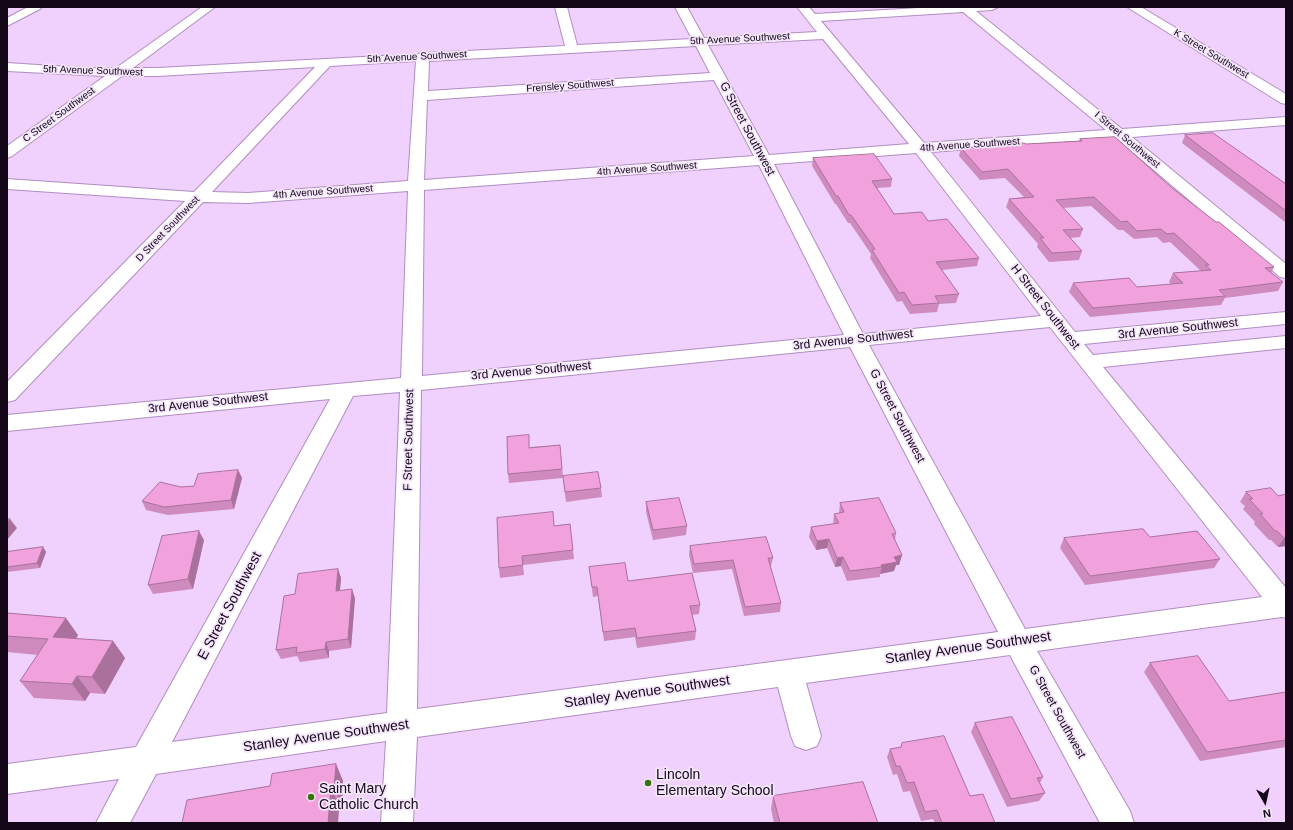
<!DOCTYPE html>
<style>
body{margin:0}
#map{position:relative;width:1293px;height:830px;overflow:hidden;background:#f0d1fd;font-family:Arial,sans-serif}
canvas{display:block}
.frame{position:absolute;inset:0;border:8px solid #120617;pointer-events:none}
.north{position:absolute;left:1245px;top:782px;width:40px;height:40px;-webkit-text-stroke:3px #f5e5fb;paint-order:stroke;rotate:171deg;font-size:11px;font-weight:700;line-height:16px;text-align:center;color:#120617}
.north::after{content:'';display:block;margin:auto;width:14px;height:18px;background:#120617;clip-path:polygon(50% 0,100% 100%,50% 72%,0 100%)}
</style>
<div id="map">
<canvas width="1293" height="830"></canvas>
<div class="frame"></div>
<div class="north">N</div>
</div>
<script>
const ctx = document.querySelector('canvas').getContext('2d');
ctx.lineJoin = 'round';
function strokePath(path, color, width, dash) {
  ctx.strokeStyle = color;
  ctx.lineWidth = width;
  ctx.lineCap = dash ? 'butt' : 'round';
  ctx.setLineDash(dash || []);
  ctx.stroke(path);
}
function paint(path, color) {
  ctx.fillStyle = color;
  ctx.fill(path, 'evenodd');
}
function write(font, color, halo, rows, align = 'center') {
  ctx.font = font + ' Arial,sans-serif';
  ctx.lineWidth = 3.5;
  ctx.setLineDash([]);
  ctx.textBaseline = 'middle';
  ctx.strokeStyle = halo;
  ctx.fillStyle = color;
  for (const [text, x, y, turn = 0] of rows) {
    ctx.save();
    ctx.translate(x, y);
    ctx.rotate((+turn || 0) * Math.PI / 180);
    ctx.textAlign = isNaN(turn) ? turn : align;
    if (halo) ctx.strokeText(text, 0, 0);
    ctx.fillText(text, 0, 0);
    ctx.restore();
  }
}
const minor = new Path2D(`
 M28,7H42L40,9L7,26V18Z
 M202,7H215L133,68H158L418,54L423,52L427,53L565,46L555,7H567L577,45L692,39L675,7H687L704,38L817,32L797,7H809L815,14L937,7H998L992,10L976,11L1122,129L1286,117V125L1132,137L1286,264V278L1280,277L1116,138L931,152L1075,332L1286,312V324L1084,344L1093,355L1286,336V348L1103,367L1286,588V618L1282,617L1037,651L1130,811L1134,823H1100L1010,655L806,683L821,736L817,746L806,750L795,746L791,736L778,687L417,737L413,823H381L386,741L156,774L130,823H96L119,779L7,794V764L136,747L330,399L7,431V415L401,378L408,191L248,203L203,202L15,400L7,402V382L185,201L7,189V179L194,192L315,67L158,76H122L12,156L7,158V146L105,76L7,71V63L84,68H116ZM963,12L1106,130L924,143L821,21ZM823,39L909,144L769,155L708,45ZM696,46L710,73L428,91L429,61ZM416,61L408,181L248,193L212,192L330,66ZM714,80L754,156L424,180L427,100ZM916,153L1041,316L863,334L774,164ZM759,165L844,335L422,376L424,190ZM1050,327L1262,597L1025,629L869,345ZM850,347L998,632L417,709L421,390ZM400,392L387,713L172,742L353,396Z
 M1127,7H1141L1286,94V104L1281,103Z`);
strokePath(minor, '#b18dc0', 2);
paint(minor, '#fff');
paint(new Path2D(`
 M1185,135L1286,184V222H1285L1182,143Z
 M1080,139L1172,188L1274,267L1271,273L1283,282L1278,291L1225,298L1221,305L1090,317L1069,292L1073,283L1137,287L1171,284L1169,282L1173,273L1201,271L1170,242L1163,243L1157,237L1134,239L1123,230H1118L1091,206L1063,208L1083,229L1080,237L1070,238L1082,251L1079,260L1049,262L1037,247L1038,244L1006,207L1009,199L1024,197L1005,178L980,180L959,156L961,148L1079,141Z
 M813,158L892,179L891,187L877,188L894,214L928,221L979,258L977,266L942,270L959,294L956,303L939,304L937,312L910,314L902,301L897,302L870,258L871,254L850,223H848L836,204H835L812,166Z
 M560,445L563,476L601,488L602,497L566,502L563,478L509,483L508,474L530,447Z
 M238,470L242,478L234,509L168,515L146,510L142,501L194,486Z
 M1246,492L1278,496L1286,546L1278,547L1271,540H1269L1254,524L1255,522L1243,509L1245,506L1240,502Z
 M646,502L687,526L686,535L653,540L646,512Z
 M840,503L896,533L895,540L902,555L899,565H896L894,571L880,574V577L847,581L841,566L835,567L827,548L816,550L809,537L811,527L833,524L834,514L839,513Z
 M570,524L574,559L523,565L524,575L500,578L499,568L554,526Z
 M1064,538L1220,559L1214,568L1085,585L1060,548Z
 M204,540L193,589L153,594L148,585Z
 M690,546L773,558L771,566H770L781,603L780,612L744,616L732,569L693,573L689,555Z
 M43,547L46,552L40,568L7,572V552Z
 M589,567L628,581L700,605L699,614L692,615L696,631L695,640L637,648L635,637L604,641L598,596L593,597Z
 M338,569L341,578L340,590L355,598L351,648L329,651V658L300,662L297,656L281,659L276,650L295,594Z
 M7,613L78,635L76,639L113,641L125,658L105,694L90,693L85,701L34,698L20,681L38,655L7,652Z
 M1150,663L1229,701L1286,692V747L1200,761L1144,672Z
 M975,723L1043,777L1040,783L1045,793L1039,801L1007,807L971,732Z
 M902,743L970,796L995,823H935L933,819L921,821L910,791L903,792L897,774L893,775L887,757L890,749L901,747Z
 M336,764L343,781L342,804L339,805L338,823H182L270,786Z
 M773,796L878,823H774L771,809Z`), '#cf8bbe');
paint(new Path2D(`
 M238,470L242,478L234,509L231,500Z
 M10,519L17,528L7,540V523Z
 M199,531L204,540L193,589L188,579Z
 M1284,538H1286V546L1278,547Z
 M829,539L827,548L816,550L817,541Z
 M43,547L46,552L40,568L37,563Z
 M902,555L899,565H896L894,571L880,574L882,567L881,565L894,557Z
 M843,557L841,566L835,567L837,558Z
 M338,569L341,578L339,600L336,591Z
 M352,589L355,598L351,648L348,639Z
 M66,618L78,635L66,655L53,637Z
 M113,641L125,658L105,694L92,677Z
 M326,642L329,651V658L325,649Z
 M77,676L90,693L85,701L72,684Z
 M336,764L343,781L342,804L334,788Z
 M331,788L339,805L338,823H328Z`), '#a9719b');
const building = new Path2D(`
 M1213,133L1286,184V211L1185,135Z
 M1115,137L1172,188L1216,222H1219L1274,267L1265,268L1283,282L1219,290L1225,296L1093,308L1073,283L1129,278L1137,287L1183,283L1173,273L1211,270L1205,265H1209L1174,233L1167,234L1161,229L1137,231L1127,221L1121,222L1094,197L1056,200L1083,229L1063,230L1082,251L1052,253L1040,238H1044L1009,199L1034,197L1008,169L982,172L961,148L1024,143L1026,144L1082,141L1080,139Z
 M874,154L892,179L872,181L894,214L922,212L928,221L947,219L979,258L936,262L959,294L935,296L939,303L912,305L904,292L899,293L872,250L875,249L851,215H849L838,196H836L813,158Z
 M529,435V448L560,445L562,469L508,474L507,437Z
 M238,470L231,500L164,507L142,501L160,482L181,487L194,486L198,474Z
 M598,472L601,488L565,492L563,476Z
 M1271,488L1278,496L1286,494V538H1284L1277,531H1275L1260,514H1263L1249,499H1253L1246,492Z
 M679,498L687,526L653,530L646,502Z
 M879,498L896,533L892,534L902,555L894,557L897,562L881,565L882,567L850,571L843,557L837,558L829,539L817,541L811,527L839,523L834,514L844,512L840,503Z
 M553,512L554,526L570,524L573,550L522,556L523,565L499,568L497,518Z
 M7,519H10L7,523Z
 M1143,529L1150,537L1197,531L1220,559L1090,576L1064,538Z
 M199,531L188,579L148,585L162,536Z
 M766,537L773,558H768L781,603L745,607L733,560L694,564L690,546Z
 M43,547L37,563L7,567V552Z
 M625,563L628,581L692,573L700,605L690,606L696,631L637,638L635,628L603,632L597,587H592L589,567Z
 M338,569L336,591L352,589L348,639L326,642L325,649L296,653L297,647L276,650L284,596L295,594L298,574Z
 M7,613L66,618L53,637L113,641L92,677L77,676L72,684L20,681L48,639L7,636Z
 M1198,656L1229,701L1286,692V740L1207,752L1150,663Z
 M1012,717L1043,777L1037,778L1045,793L1011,799L975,723Z
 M944,736L970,796L983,794L995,823H942L937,810L925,812L914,782L907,783L900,766H896L890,749L901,747L902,743Z
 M336,764L334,788H331L328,823H182L187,800L270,786L272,774Z
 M863,782L878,823H780L773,796Z`);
paint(building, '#f1a2dd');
strokePath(building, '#a9719b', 1);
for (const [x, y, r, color] of [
 [648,783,4,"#377308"],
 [311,797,4,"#377308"]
]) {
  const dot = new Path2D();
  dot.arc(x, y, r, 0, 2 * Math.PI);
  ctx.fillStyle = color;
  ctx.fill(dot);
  strokePath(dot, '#f5e5fb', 1.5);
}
write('10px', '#120617', '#f5e5fb', [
 ["5th Avenue Southwest",740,39,-3],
 ["K Street Southwest",1211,54,31],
 ["5th Avenue Southwest",417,57,-3],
 ["5th Avenue Southwest",93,71,2],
 ["Frensley Southwest",570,86,-4],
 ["C Street Southwest",59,115,-36],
 ["I Street Southwest",1127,140,40],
 ["4th Avenue Southwest",970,145,-4],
 ["4th Avenue Southwest",647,169,-4],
 ["4th Avenue Southwest",323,192,-4],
 ["D Street Southwest",168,229,-46]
]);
write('12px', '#120617', '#f5e5fb', [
 ["G Street Southwest",747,129,62],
 ["H Street Southwest",1045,307,52],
 ["3rd Avenue Southwest",1178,329,-6],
 ["3rd Avenue Southwest",853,340,-6],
 ["3rd Avenue Southwest",531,371,-5],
 ["3rd Avenue Southwest",208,403,-6],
 ["G Street Southwest",897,416,62],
 ["F Street Southwest",409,440,-89],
 ["G Street Southwest",1057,712,61]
]);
write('14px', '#120617', '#f5e5fb', [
 ["E Street Southwest",230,606,-62],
 ["Stanley Avenue Southwest",968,648,-8],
 ["Stanley Avenue Southwest",647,692,-8],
 ["Stanley Avenue Southwest",326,736,-8]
]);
write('14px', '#120617', '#f5e5fb', [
 ["Lincoln",656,775],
 ["Elementary School",656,791],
 ["Saint Mary",319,789],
 ["Catholic Church",319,805]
], 'left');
</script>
